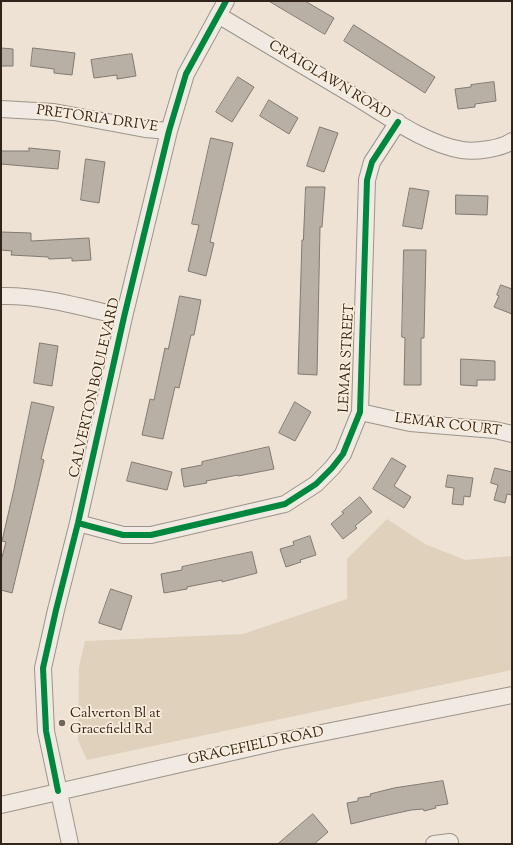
<!DOCTYPE html>
<style>
body{margin:0}
#map{position:relative;width:513px;height:845px;overflow:hidden;background:#ede2d3;font-family:"Sorts Mill Goudy",serif}
canvas{display:block}
.frame{position:absolute;inset:0;border:2px solid #30241b;pointer-events:none}
</style>
<div id="map">
<canvas width="513" height="845"></canvas>
<div class="frame"></div>
</div>
<script>
const ctx = document.querySelector('canvas').getContext('2d');
ctx.lineJoin = 'round';
function paint(path, color) {
  ctx.fillStyle = color;
  ctx.fill(path, 'evenodd');
}
function strokePath(path, color, width, dash) {
  ctx.strokeStyle = color;
  ctx.lineWidth = width;
  ctx.lineCap = dash ? 'butt' : 'round';
  ctx.setLineDash(dash || []);
  ctx.stroke(path);
}
function write(font, color, halo, rows, align = 'center') {
  ctx.font = font + ' "Sorts Mill Goudy",serif';
  ctx.lineWidth = 3.5;
  ctx.setLineDash([]);
  ctx.textBaseline = 'middle';
  ctx.strokeStyle = halo;
  ctx.fillStyle = color;
  for (const [text, x, y, turn = 0] of rows) {
    ctx.save();
    ctx.translate(x, y);
    ctx.rotate((+turn || 0) * Math.PI / 180);
    ctx.textAlign = isNaN(turn) ? turn : align;
    if (halo) ctx.strokeText(text, 0, 0);
    ctx.fillText(text, 0, 0);
    ctx.restore();
  }
}
paint(new Path2D(`
 M387,519L425,544L465,560L512,556V670L87,760L78,740L79,667L85,641L243,634L347,599V559Z`), '#e0d1bd');
const building = new Path2D(`
 M269,1H305L334,18L325,34Z
 M354,25L435,77L425,93L344,41Z
 M1,48L13,49V66H1Z
 M33,48L75,53L72,75L54,73V69L31,66Z
 M132,54L136,76L117,79V75L94,78L91,60Z
 M238,77L254,87L232,122L216,112Z
 M494,82L496,101L475,104V107L458,109L455,89L471,87V85Z
 M269,100L298,118L289,134L260,116Z
 M320,127L338,133L324,172L307,166Z
 M211,138L233,143L210,242L214,243L206,276L188,271L199,225L192,224Z
 M29,148L60,151L58,169L1,164V151H29Z
 M86,159L105,162L99,203L81,200Z
 M306,187H325L322,227H320L317,375L298,374L302,240H303Z
 M410,188L429,191L422,229L403,226Z
 M456,195L488,196L487,215L456,214Z
 M1,232L31,233V241L89,238L91,260L72,261V258L49,259L48,257L11,255L12,251L1,250Z
 M404,250H426L424,338H421V385H404L405,338L402,337Z
 M501,285L512,289V314L494,307L499,296L497,295Z
 M180,296L201,300L194,335H191L179,388L175,387L163,439L142,435L150,399L154,400L165,348L168,349Z
 M40,343L58,346L52,386L34,383Z
 M461,359L495,361V380H477V386L461,385Z
 M32,402L54,407L41,459L44,460L36,494L12,593L1,590V561L6,542L2,541L14,489Z
 M295,402L311,412L295,441L279,433Z
 M269,447L274,469L238,476V475L206,481L207,483L184,487L181,469L202,465V462Z
 M392,458L406,466L394,486L411,497L404,508L373,489Z
 M132,462L172,472L167,490L127,481Z
 M495,468L512,472V495L507,494L505,503L494,500L498,485L491,483Z
 M448,475L473,478L470,497L464,496L463,505L452,504L454,488L446,487Z
 M360,497L372,512L355,526L357,528L343,539L331,524L344,513L342,512Z
 M310,536L316,555L300,560L301,562L286,567L280,549L294,545L293,542Z
 M252,552L257,573L222,582V580L187,587V589L164,593L161,574L182,570V567Z
 M111,589L132,596L121,630L99,623Z
 M443,781L448,804L435,806L436,808L424,811L423,809L411,810L375,818L351,824L347,803L358,801V798L371,796L370,794L394,788Z
 M313,814L328,832L314,844H278Z`);
paint(building, '#b8b0a5');
strokePath(building, '#817a72', 1);
const minor = new Path2D(`
 M218,15C265,43 312,71 359,99C390,118 426,144 462,150C475,152 501,149 512,141
 M1,109L54,112L145,129L169,131
 M1,296C42,295 85,308 124,317
 M360,412L410,423L495,430L512,434
 M78,523L123,535H151L285,504L316,484L332,468L343,454L360,412L367,180L372,162L398,122
 M1,805L281,741L512,695
 M70,844L46,731L43,668L56,610L78,523L124,317L169,131L186,74L226,1
 M434,844L450,842`);
strokePath(minor, '#9c948a', 18);
strokePath(minor, '#f0eae2', 16);
strokePath(new Path2D(`
 M78,523L123,535H151L285,504L316,484L332,468L343,454L360,412L367,180L372,162L398,122
 M58,791L46,731L43,668L56,610L78,523L124,317L169,131L186,74L226,1`), '#00873e', 6);
for (const [x, y, r, color] of [
 [62,723,4,"#72665b"]
]) {
  const dot = new Path2D();
  dot.arc(x, y, r, 0, 2 * Math.PI);
  ctx.fillStyle = color;
  ctx.fill(dot);
  strokePath(dot, '#faeddb', 1.5);
}
write('14px', '#30241b', '#faeddb', [
 ["CRAIGLAWN ROAD",329,81,31],
 ["PRETORIA DRIVE",97,120,8],
 ["LEMAR STREET",348,358,-87],
 ["CALVERTON BOULEVARD",96,388,-77],
 ["LEMAR COURT",448,426,7],
 ["GRACEFIELD ROAD",256,747,-12]
]);
write('14px', '#30241b', '#faeddb', [
 ["Calverton Bl at",70,715],
 ["Gracefield Rd",70,731]
], 'left');
</script>
